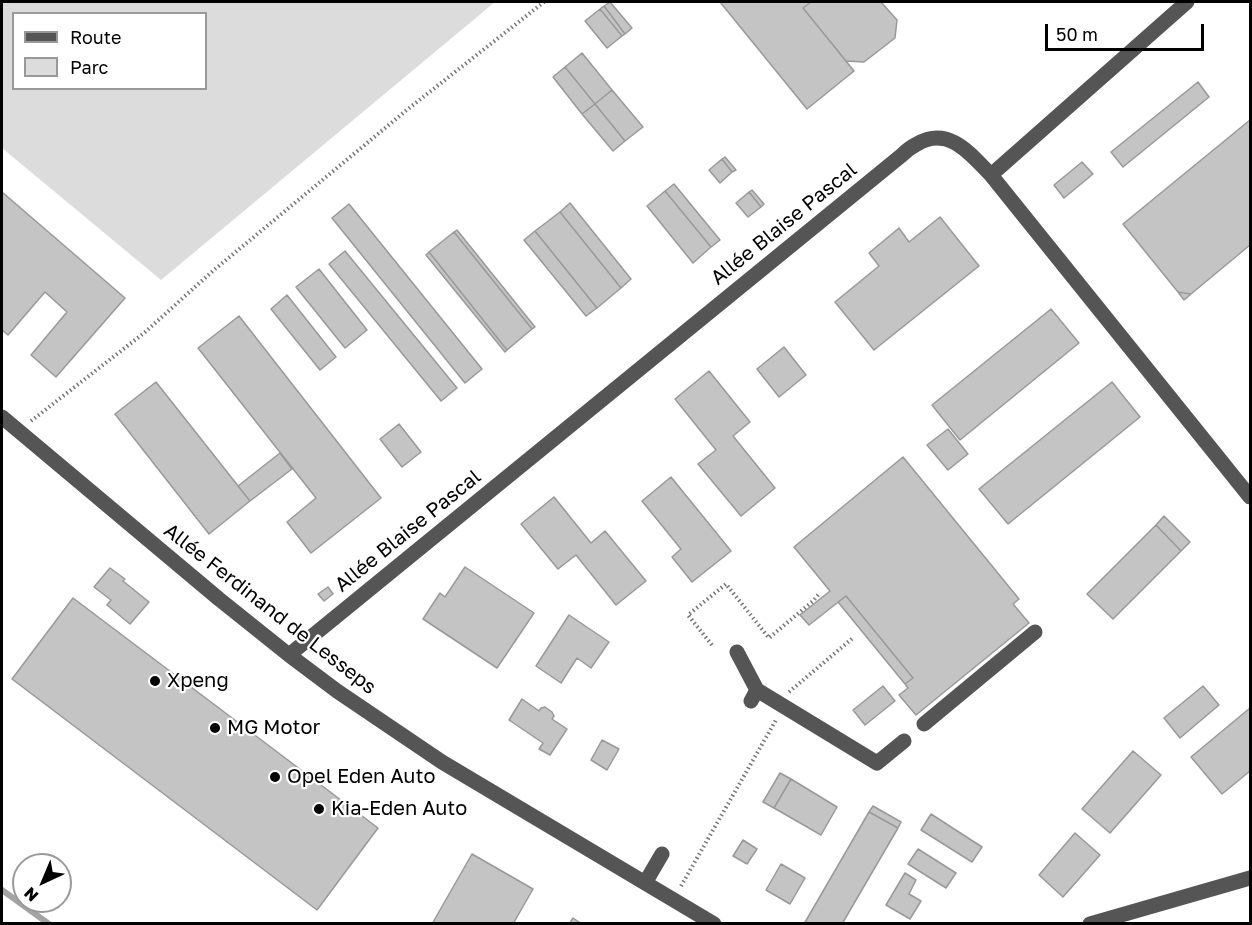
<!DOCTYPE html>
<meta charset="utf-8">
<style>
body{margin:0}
#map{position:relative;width:1252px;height:925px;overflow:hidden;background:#fff;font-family:"Golos Text",sans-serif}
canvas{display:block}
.frame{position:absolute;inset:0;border:3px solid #000;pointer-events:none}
.legend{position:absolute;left:12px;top:12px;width:195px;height:78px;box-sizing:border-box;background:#fff;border:2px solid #999;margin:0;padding:8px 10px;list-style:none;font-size:18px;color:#000}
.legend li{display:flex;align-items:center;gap:12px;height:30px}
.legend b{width:30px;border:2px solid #999}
.north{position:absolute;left:12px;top:853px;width:60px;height:60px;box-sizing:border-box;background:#fff;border:2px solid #999;border-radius:50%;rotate:224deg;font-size:16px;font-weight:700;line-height:24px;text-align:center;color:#000}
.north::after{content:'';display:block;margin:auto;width:21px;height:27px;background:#000;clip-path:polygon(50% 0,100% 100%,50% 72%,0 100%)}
.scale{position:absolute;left:1045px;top:24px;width:159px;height:27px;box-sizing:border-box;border:3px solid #000;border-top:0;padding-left:8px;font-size:18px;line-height:21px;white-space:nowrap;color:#000;-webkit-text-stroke:4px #fff;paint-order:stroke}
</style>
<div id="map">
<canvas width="1252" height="925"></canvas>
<div class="frame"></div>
<ul class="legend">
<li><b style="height:8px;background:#555"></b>Route</li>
<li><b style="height:16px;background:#dcdcdc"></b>Parc</li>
</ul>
<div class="north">N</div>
<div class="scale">50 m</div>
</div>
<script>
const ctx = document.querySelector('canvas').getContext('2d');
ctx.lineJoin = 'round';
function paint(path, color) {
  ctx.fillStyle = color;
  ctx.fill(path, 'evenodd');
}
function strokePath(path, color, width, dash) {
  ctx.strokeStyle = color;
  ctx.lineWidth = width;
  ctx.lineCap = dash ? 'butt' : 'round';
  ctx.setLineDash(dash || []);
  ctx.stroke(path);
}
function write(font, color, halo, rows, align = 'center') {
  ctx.font = font + ' "Golos Text",sans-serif';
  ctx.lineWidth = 4.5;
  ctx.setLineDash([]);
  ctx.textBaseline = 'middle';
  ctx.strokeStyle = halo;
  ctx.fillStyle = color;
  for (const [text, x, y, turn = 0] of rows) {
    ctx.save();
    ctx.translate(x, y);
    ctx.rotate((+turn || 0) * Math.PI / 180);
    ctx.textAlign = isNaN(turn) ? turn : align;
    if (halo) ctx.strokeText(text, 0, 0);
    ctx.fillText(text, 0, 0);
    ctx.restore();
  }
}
paint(new Path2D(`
 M2,2H495L161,280L2,148ZM14,14H206V88H14Z`), '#dcdcdc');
strokePath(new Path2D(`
 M2,890L49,924`), '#a3a3a3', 6);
const building = new Path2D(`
 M610,2L632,28L625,34L604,6Z
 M720,2H811L803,8L854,71L807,109Z
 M811,2H881L897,20L895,38L864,62L846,61L803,8Z
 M604,6L625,34L622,36L600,9Z
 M600,9L622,36L607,48L585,21Z
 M582,53L612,90L595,104L565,67Z
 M565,67L595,104L582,114L553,77Z
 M1198,82L1209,97L1123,167L1111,152Z
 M612,90L643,127L625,141L595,104Z
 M595,104L625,141L613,151L582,114Z
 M1250,120V245L1191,294L1178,292L1123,224Z
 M725,157L736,170L732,172L722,159Z
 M722,159L732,172L720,183L709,170Z
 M1082,162L1093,174L1064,198L1054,185Z
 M674,184L720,240L711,247L665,191Z
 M752,190L764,204L761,207L749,192Z
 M665,191L711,247L693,263L647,206Z
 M2,192L125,298L56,377L31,355L67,312L45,292L8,335L2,330Z
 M749,192L761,207L748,217L736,203Z
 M570,203L631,279L621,288L560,212Z
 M349,204L482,369L465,383L332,218Z
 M560,212L621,288L597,308L535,231Z
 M940,217L979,266L874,350L835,302L879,266L869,253L899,228L909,242Z
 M457,230L535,327L532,329L454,232Z
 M535,231L597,308L586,316L524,240Z
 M454,232L532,329L507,350L429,252Z
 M345,251L457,388L441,401L329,264Z
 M429,252L507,350L505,352L426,255Z
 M319,269L367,330L345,348L296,287Z
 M1178,292L1191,294L1184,300Z
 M287,295L336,357L320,370L271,309Z
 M1051,309L1079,343L960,440L932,405Z
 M239,316L381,498L311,553L287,522L316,498L198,348Z
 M784,347L806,375L779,397L757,369Z
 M709,371L750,422L733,436L775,488L741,516L698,464L716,450L675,399Z
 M156,382L250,501L209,534L115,414Z
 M1112,382L1140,417L1008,524L979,489Z
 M399,424L421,452L402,467L380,439Z
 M948,429L968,454L948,470L927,445Z
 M280,453L292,469L250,501L238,486Z
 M903,457L1019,599L1013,604L1029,623L916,715L899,695L908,688L905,684L913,678L846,596L809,625L800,615L830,591L794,547Z
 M671,477L731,551L692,582L672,557L681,549L642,501Z
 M554,497L591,543L605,531L646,581L616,605L576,555L558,569L521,524Z
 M1164,516L1190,542L1181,551L1156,525Z
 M1156,525L1181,551L1113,619L1087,594Z
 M465,567L534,613L497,668L423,619L440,593L445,597Z
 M110,568L125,579L123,581L149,602L130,624L107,605L111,600L94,587Z
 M328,587L333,594L324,601L318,594Z
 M846,596L913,678L905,684L838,602Z
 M73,598L378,828L317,910L12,679Z
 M569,615L609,642L591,668L577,658L561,683L536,666Z
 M883,686L895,701L865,725L853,710Z
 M1203,686L1219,705L1180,738L1164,718Z
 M522,699L539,711L541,708L545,707L552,712L554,716L552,719L567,729L550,755L539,749L543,743L509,720Z
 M1250,708V771L1222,794L1191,757Z
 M602,740L619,749L607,770L591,760Z
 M1133,751L1161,775L1110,833L1082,809Z
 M780,773L791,779L774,808L763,802Z
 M791,779L837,807L821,835L774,808Z
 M873,806L901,822L898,828L869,812Z
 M869,812L898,828L842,924H804Z
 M931,814L982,847L972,862L921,830Z
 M1075,833L1100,855L1063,897L1039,875Z
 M743,840L757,849L747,864L733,856Z
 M918,849L956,873L946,888L908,864Z
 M472,854L533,889L513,924H432Z
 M781,864L805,878L790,904L766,890Z
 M905,873L916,880L909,894L921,901L910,919L886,905Z
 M573,918L582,924H569Z`);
paint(building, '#c4c4c4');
strokePath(building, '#999', 1.5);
strokePath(new Path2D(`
 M31,421L144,333L214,270L408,109L544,2
 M712,645L688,615L726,584L769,638L813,601L819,594
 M789,692L854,637
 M681,886L776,720`), '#777', 4, [1.5, 3]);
strokePath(new Path2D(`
 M991,175L1187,2
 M2,417L219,599L289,655L337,691L442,762L714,924
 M737,652L757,690
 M289,655L902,155C906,151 911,147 917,144C949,125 971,155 991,175L1250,497
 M751,701L757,690L877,763L904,741
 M924,724L1035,632
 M645,883L662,854
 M1090,924L1250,878`), '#555', 15);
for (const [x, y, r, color] of [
 [155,681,6,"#000"],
 [215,728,6,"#000"],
 [275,777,6,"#000"],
 [319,809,6,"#000"]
]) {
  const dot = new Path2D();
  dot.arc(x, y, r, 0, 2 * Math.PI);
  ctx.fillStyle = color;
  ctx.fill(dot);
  strokePath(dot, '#fff', 2);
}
write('20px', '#000', '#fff', [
 ["Allée Blaise Pascal",784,224,-39],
 ["Allée Blaise Pascal",408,531,-39],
 ["Allée Ferdinand de Lesseps",270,609,38]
]);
write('20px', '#000', '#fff', [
 ["Xpeng",167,681],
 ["MG Motor",227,728],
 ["Opel Eden Auto",287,777],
 ["Kia-Eden Auto",331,809]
], 'left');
</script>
